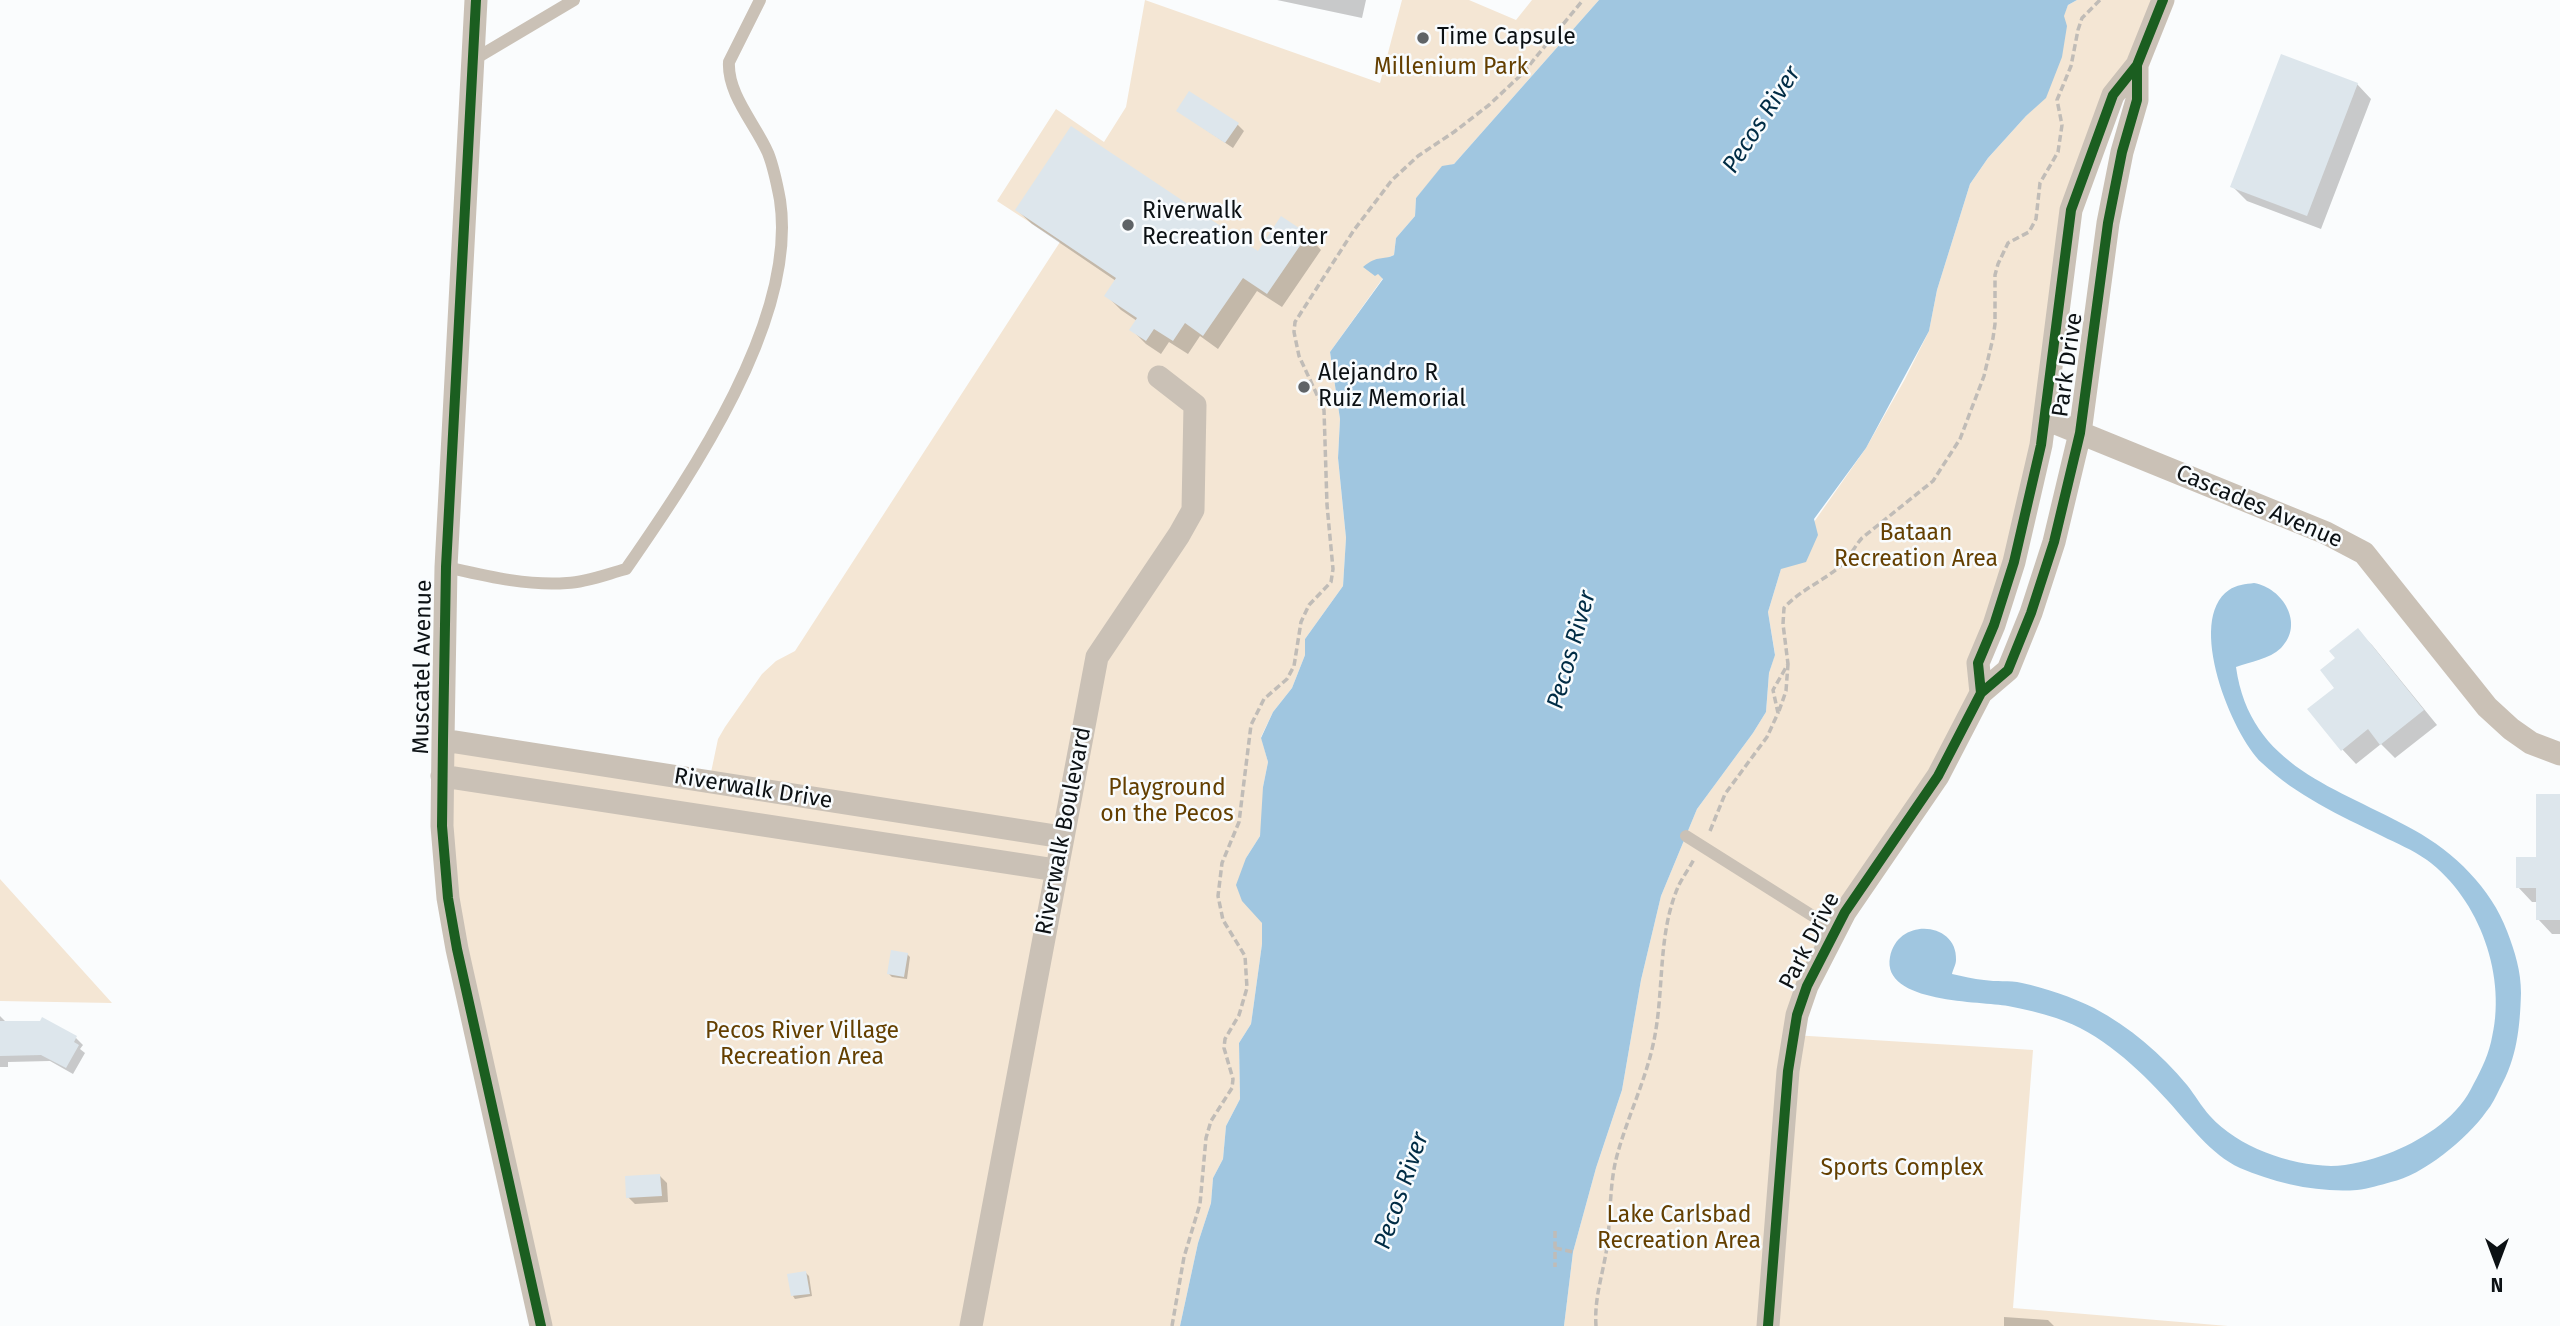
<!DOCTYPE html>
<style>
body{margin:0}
#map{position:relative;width:2560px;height:1326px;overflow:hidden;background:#fafcfd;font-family:"Fira Sans",sans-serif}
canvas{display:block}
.north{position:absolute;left:2462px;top:1228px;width:70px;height:70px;-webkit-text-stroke:5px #f9fcfe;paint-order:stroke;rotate:180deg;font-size:19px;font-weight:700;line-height:28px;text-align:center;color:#0c1114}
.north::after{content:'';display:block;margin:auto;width:24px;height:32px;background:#0c1114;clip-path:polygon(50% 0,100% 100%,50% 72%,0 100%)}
</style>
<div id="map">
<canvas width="2560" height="1326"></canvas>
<div class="north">N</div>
</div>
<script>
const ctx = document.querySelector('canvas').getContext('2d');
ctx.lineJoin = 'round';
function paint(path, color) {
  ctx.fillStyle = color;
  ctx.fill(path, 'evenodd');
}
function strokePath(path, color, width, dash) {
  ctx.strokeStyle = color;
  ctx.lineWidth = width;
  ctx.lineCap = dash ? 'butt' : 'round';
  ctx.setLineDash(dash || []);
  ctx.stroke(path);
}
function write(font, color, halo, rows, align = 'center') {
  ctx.font = font + ' "Fira Sans",sans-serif';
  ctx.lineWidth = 5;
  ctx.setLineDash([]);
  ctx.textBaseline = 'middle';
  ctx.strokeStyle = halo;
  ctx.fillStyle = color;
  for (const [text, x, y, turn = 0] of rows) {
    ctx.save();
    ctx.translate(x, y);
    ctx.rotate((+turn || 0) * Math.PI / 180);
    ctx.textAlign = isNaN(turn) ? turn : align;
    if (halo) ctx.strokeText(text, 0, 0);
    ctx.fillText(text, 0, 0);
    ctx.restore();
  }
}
paint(new Path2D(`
 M1145,0L1380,83L1402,0H1469L1516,20L1532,0H1599L1454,164L1442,167L1416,198L1415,216L1396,238L1394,255L1389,257L1378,274L1383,278L1330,352L1340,419L1338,458L1346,538L1343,586L1305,639V655L1292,688L1273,712L1261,737L1268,762L1263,787V816L1260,836L1246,858L1262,923V944L1252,1017L1251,1024L1239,1043L1240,1099L1226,1126L1223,1159L1213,1178L1211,1203L1198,1243L1180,1326H541L468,1006L443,740L709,782L718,739L725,727L762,674L776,661L795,651L1060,242L997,201L1056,109L1104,142L1126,107Z
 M2077,0H2163L2113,95L2065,274L1981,693L1879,860L1793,1035L2033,1050L2013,1308L2228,1326H1564L1573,1252L1596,1168L1622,1090L1641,980L1661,896L1697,809L1753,733L1766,712L1769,673L1775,654L1768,612L1781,569L1866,448L1905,379L1929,331L1937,290L1970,184L1988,158L2026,116L2046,97L2063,17L2068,5Z
 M0,879L112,1003L0,1001Z`), '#f4e6d4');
paint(new Path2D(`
 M1599,0H2077L2068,5L2064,16L2067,26L2062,57L2046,98L2026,116L1988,158L1970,184L1937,290L1929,331L1866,448L1814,519L1818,535L1806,562L1781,569L1768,612L1775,655L1769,673L1766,712L1753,733L1697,809L1661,896L1641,980L1622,1090L1596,1168L1573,1252L1564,1326H1180L1198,1243L1211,1203L1213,1178L1223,1159L1226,1126L1240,1099L1239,1043L1251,1024L1252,1017L1262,944V923L1242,901L1236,885L1246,858L1260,836L1263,787L1268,762L1261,738L1273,712L1292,688L1305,655V639L1343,586L1346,538L1338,458L1340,419L1330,352L1383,279L1378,274L1375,276L1363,267C1379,254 1382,261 1394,255L1396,238L1415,216L1416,198L1442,166L1454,164Z
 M2254,583C2283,588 2305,624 2281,648C2270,659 2249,662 2236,667C2250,768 2338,787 2414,830C2454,852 2491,888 2507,931C2515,952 2521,971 2521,993C2520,1027 2517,1058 2500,1088C2496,1096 2492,1105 2486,1112C2468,1138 2422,1176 2391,1182C2380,1185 2368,1189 2357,1190C2318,1193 2275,1183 2240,1168C2210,1154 2190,1125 2168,1101C2138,1068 2100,1032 2056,1018C2041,1013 2024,1009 2008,1006C1982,1001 1881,1004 1890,957C1898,916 1958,922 1956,960C1956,965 1953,969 1952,974C1963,976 1973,979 1984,980C1996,982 2009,980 2022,983C2045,988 2072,997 2094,1008C2130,1027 2161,1054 2187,1085C2195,1095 2201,1106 2210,1116C2238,1147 2289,1165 2331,1166C2349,1166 2370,1160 2387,1154C2419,1142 2455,1120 2471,1089C2479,1074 2487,1059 2491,1042C2508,978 2480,899 2427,860C2413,850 2396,843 2382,836C2339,815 2297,796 2262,763C2232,735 2185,620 2229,590C2236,585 2246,584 2254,583Z`), '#a0c6e0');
paint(new Path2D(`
 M1277,0H1366L1362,18Z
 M2357,84L2371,99L2321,229L2247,201L2232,186Z
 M1178,111L1237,124L1244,131L1233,148Z
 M1017,210L1258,253L1307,235L1321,250L1282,307L1257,291L1218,349L1200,336L1188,354L1169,342L1161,354L1146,344L1131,329L1137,321L1121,310L1106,295L1116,281L1032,224Z
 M2358,631L2372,645L2437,725L2395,758L2381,744L2356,764L2342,749L2337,688V658Z
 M2560,796V934H2552L2538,919V902H2532L2518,887L2538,858Z
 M907,954L910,957L907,979L892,977L889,974Z
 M0,1016L7,1023L76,1038L83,1045L80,1049L85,1053L73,1074L50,1061L8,1062V1067H0Z
 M660,1176L667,1183L668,1202L635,1204L628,1197Z
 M806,1273L809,1276L812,1296L795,1299L793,1296Z
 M2004,1317L2048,1320L2054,1326H2004Z`), '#0003');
paint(new Path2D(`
 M2281,54L2358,83L2307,216L2230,187Z
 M1189,91L1239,123L1225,143L1176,111Z
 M1071,126L1258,251L1281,216L1308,234L1267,294L1243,278L1203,336L1185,323L1173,341L1154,329L1146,341L1129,330L1137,318L1104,296L1116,278L1015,210Z
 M2358,628L2424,710L2380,745L2368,729L2341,751L2307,709L2334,688L2320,670L2335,658L2329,651Z
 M2536,794H2560V920H2536V888H2516V857H2536Z
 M891,950L908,953L904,977L887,974Z
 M42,1017L77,1036L74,1042L79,1045L66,1068L41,1055L0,1056V1021H40Z
 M660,1174L662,1196L626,1198L625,1176Z
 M806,1271L810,1294L791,1296L787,1274Z`), '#dde6ec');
strokePath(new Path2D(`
 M1779,711L1786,691L1788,664
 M1710,831L1725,794L1767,737L1778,713L1773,690L1788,664L1783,624L1784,608C1799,591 1821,582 1838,568C1849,560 1853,548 1862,538L1933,481L1960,439L1984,376L1993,338L1995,324V275L1998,264L2008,243L2029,232L2036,219L2040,183L2058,152L2062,125L2057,100L2071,66L2078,30L2082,18L2100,0
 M1555,1231V1267
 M1555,1248L1573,1252
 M1172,1326L1184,1257L1200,1204L1206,1138L1211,1121L1232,1088L1233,1079L1224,1048L1225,1039L1239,1015L1247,988L1245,956L1223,920L1218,896L1222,863L1239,822L1251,725L1264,699L1287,679L1294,666L1301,622L1309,605L1331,582L1333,569L1327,505L1324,410L1299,356L1294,332L1295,322L1354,230L1392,180L1418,156L1454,132L1489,105L1522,74L1583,0
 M1596,1326C1594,1298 1603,1274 1607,1247C1611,1216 1609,1182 1618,1152C1629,1113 1648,1075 1655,1035C1664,986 1658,934 1678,887C1682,878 1689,869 1694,859`), '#c0bcb7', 3.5, [7, 3.5]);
strokePath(new Path2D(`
 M473,60L574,0
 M446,567C486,576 526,586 567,583C587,582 607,574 626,569C691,475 798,319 780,200C777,184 774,168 768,153C756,125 727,94 729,62L760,0
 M1686,836L1835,930`), '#cac1b6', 12);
strokePath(new Path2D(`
 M476,0L446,567L443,740L442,826L448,898L457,949L541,1326
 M2046,419L2326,533L2364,553L2487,707L2511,729L2531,743L2560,754
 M1981,693L1978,663L1994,625L2014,562L2041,445L2071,210L2113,95L2137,65L2163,0
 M443,740L1062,837
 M442,776L1056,870
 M971,1326L1097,657L1179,535L1193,510L1195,405L1159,377
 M1768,1326L1788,1071L1797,1015L1807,986L1845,912L1938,776L1981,693L2008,670L2031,613L2054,542L2080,433L2108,223L2122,152L2137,100V65`), '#cac1b6', 23);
strokePath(new Path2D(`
 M476,0L446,567L443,740L442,826L448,898L457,949L541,1326
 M1981,693L1978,663L1994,625L2014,562L2041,445L2071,210L2113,95L2137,65L2163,0
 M1768,1326L1788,1071L1797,1015L1807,986L1845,912L1938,776L1981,693L2008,670L2031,613L2054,542L2080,433L2108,223L2122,152L2137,100V65`), '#1b5e20', 10);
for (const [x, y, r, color] of [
 [1423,38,7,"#5f6366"],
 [1128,225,7,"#5f6366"],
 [1304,387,7,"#5f6366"]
]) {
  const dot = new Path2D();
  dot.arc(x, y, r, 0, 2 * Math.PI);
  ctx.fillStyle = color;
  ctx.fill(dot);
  strokePath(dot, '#f9fcfe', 2.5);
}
write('23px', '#0c1114', '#f9fcfe', [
 ["Time Capsule",1437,38],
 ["Riverwalk",1142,212],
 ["Recreation Center",1142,238],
 ["Alejandro R",1318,374],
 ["Ruiz Memorial",1318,400]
], 'left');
write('23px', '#643f00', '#f9fcfe', [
 ["Millenium Park",1451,68],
 ["Bataan",1916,534],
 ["Recreation Area",1916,560],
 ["Playground",1167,789],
 ["on the Pecos",1167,815],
 ["Pecos River Village",802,1032],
 ["Recreation Area",802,1058],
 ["Sports Complex",1902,1169],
 ["Lake Carlsbad",1679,1216],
 ["Recreation Area",1679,1242]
]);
write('23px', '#0c1114', '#f9fcfe', [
 ["Park Drive",2068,365,-82],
 ["Cascades Avenue",2259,507,23],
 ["Muscatel Avenue",423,667,-89],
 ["Riverwalk Drive",753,789,9],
 ["Riverwalk Boulevard",1064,831,-79],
 ["Park Drive",1810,941,-63]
]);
write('italic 24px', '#002c45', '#f9fcfe', [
 ["Pecos River",1762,120,-57],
 ["Pecos River",1572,650,-74],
 ["Pecos River",1402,1191,-71]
]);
</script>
